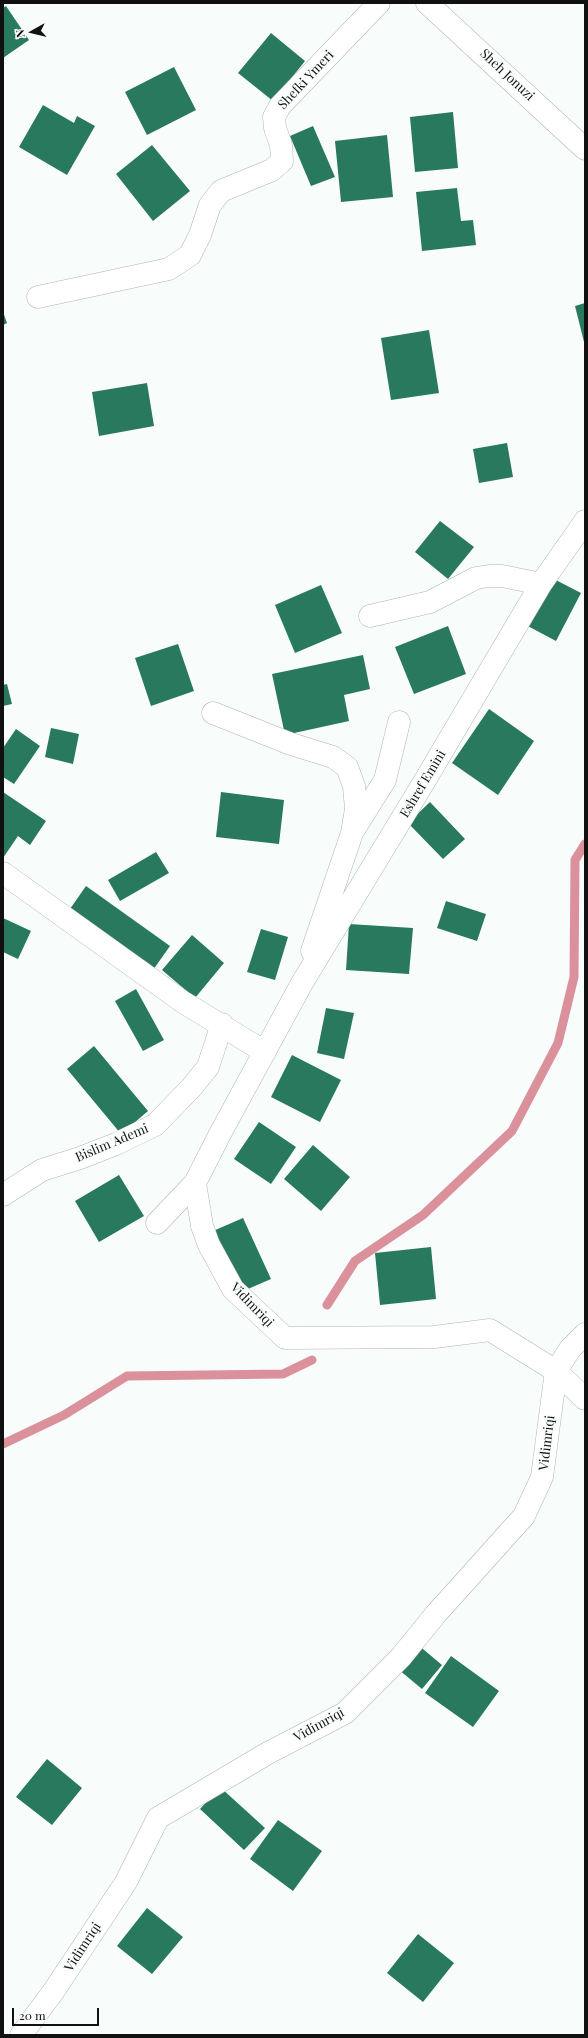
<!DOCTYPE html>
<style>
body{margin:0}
#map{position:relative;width:588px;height:2038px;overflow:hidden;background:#f8fcfa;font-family:"Playfair Display",serif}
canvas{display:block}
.frame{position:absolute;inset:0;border:4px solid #101110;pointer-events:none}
.north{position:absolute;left:12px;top:12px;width:40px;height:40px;-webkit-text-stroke:3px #f8fcfa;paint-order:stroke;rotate:262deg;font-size:11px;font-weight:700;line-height:16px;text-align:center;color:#101110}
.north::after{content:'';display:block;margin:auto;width:14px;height:18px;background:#101110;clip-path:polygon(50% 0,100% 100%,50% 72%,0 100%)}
.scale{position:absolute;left:12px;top:2008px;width:87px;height:18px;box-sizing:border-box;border:2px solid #101110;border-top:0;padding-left:5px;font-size:12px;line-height:14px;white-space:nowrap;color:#101110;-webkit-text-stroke:3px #f8fcfa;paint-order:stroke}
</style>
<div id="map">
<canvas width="588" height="2038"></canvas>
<div class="frame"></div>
<div class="north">N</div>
<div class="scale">20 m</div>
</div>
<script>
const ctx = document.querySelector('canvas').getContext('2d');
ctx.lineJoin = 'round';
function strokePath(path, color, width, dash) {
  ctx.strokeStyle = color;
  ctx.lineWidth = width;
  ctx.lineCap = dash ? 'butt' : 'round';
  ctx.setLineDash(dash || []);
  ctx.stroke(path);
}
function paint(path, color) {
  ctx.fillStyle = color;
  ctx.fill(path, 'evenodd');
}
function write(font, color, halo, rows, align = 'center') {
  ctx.font = font + ' "Playfair Display",serif';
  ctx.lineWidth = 3.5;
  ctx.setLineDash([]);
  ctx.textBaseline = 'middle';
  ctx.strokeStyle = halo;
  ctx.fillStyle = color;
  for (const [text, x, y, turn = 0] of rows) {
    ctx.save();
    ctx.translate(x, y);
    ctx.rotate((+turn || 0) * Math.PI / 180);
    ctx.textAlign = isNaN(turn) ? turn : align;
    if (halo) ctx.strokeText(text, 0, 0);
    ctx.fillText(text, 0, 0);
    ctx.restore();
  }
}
strokePath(new Path2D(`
 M327,1305L355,1261L423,1215L512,1131L558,1043L574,977L575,860L585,844
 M3,1444L64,1415L127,1376L283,1374L312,1360`), '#da919c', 9);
paint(new Path2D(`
 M6,6L29,40L3,58V8Z
 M271,33L305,61L273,101L238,73Z
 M174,67L196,110L147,135L125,92Z
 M43,105L74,123L77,116L95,126L67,175L19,147Z
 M453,112L458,168L415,172L410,117Z
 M313,126L335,177L311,186L290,136Z
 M387,135L393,197L341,202L335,141Z
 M152,145L190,191L153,221L116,174Z
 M457,188L461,221L473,220L476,245L422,251L416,192Z
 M585,303V342H584L575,306Z
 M3,312L7,323L3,325Z
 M429,330L439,393L391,400L381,338Z
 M147,383L154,426L99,436L92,392Z
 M507,443L513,477L479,483L473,449Z
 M440,521L474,547L448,579L415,552Z
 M548,576L581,593L556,641L524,624Z
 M321,585L342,633L295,653L275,605Z
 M448,626L466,674L414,694L395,647Z
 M178,644L194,691L151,706L135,658Z
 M363,655L370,689L344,695L349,721L285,735L272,674Z
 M7,684L12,704L3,706V685Z
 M489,709L534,741L498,795L452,763Z
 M51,728L79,734L73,764L45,757Z
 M16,729L40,746L14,784L3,777V748Z
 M3,792L46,821L30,845L18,836L3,858Z
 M221,792L284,800L279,844L216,837Z
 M430,802L465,839L443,859L408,823Z
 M156,852L169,873L120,901L108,880Z
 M86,886L170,946L153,970L70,909Z
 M446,901L486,914L477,941L437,928Z
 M3,918L31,931L18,959L3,952Z
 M349,924L413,928L409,974L346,970Z
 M261,929L288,937L275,980L247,972Z
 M192,935L224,963L195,998L162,970Z
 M136,989L164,1040L143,1051L115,1001Z
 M326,1008L354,1013L344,1059L317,1053Z
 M94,1046L148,1111L121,1134L67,1069Z
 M292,1055L341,1080L320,1122L271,1097Z
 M259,1122L296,1147L271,1184L234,1159Z
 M313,1145L350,1177L321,1211L284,1179Z
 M119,1175L144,1216L99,1242L75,1201Z
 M243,1218L271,1279L241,1292L213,1231Z
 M431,1247L436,1299L380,1305L375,1253Z
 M417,1644L442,1665L422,1689L398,1669Z
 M451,1656L499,1691L473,1727L425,1693Z
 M47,1759L82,1788L52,1825L16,1797Z
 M220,1787L265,1828L244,1850L200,1809Z
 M278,1820L322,1851L293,1891L250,1859Z
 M147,1908L183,1937L152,1974L117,1946Z
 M418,1934L454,1963L423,2002L387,1973Z`), '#28795d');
const minor = new Path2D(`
 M427,3L585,149
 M38,297L169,269L190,255L200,235L210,205L221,191L272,170L282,161L281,145L275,128L274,117L280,106L379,3
 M585,521L541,584L424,782L302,983L221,1132L195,1183L202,1226L209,1245L233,1289L285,1338L434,1337L490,1330L556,1371L585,1399
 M370,616L430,602L476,578L489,576H502L541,584
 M213,713L291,744L333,757L347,767L354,786L356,809L352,833L312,951
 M355,828L385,780L399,722
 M3,873L183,1002L265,1052
 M3,1195L42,1170L80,1158L116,1144L155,1125L191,1088L208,1067L222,1024
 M157,1223L195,1183
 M21,2035L53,1992L126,1882L158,1818L268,1753L345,1713L401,1657L435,1615L524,1516L542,1477L556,1371L570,1349L585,1334`);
strokePath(minor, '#b0b4b2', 23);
strokePath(minor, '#fff', 22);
write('13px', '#101110', '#f8fcfa', [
 ["Sheh Jonuzi",507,75,43],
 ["Shefki Ymeri",306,80,-47],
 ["Eshref Emini",423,784,-59],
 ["Bislim Ademi",112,1143,-23],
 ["Vidimriqi",252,1305,46],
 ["Vidimriqi",547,1443,-83],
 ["Vidimriqi",319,1725,-29],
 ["Vidimriqi",83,1947,-57]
]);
</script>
